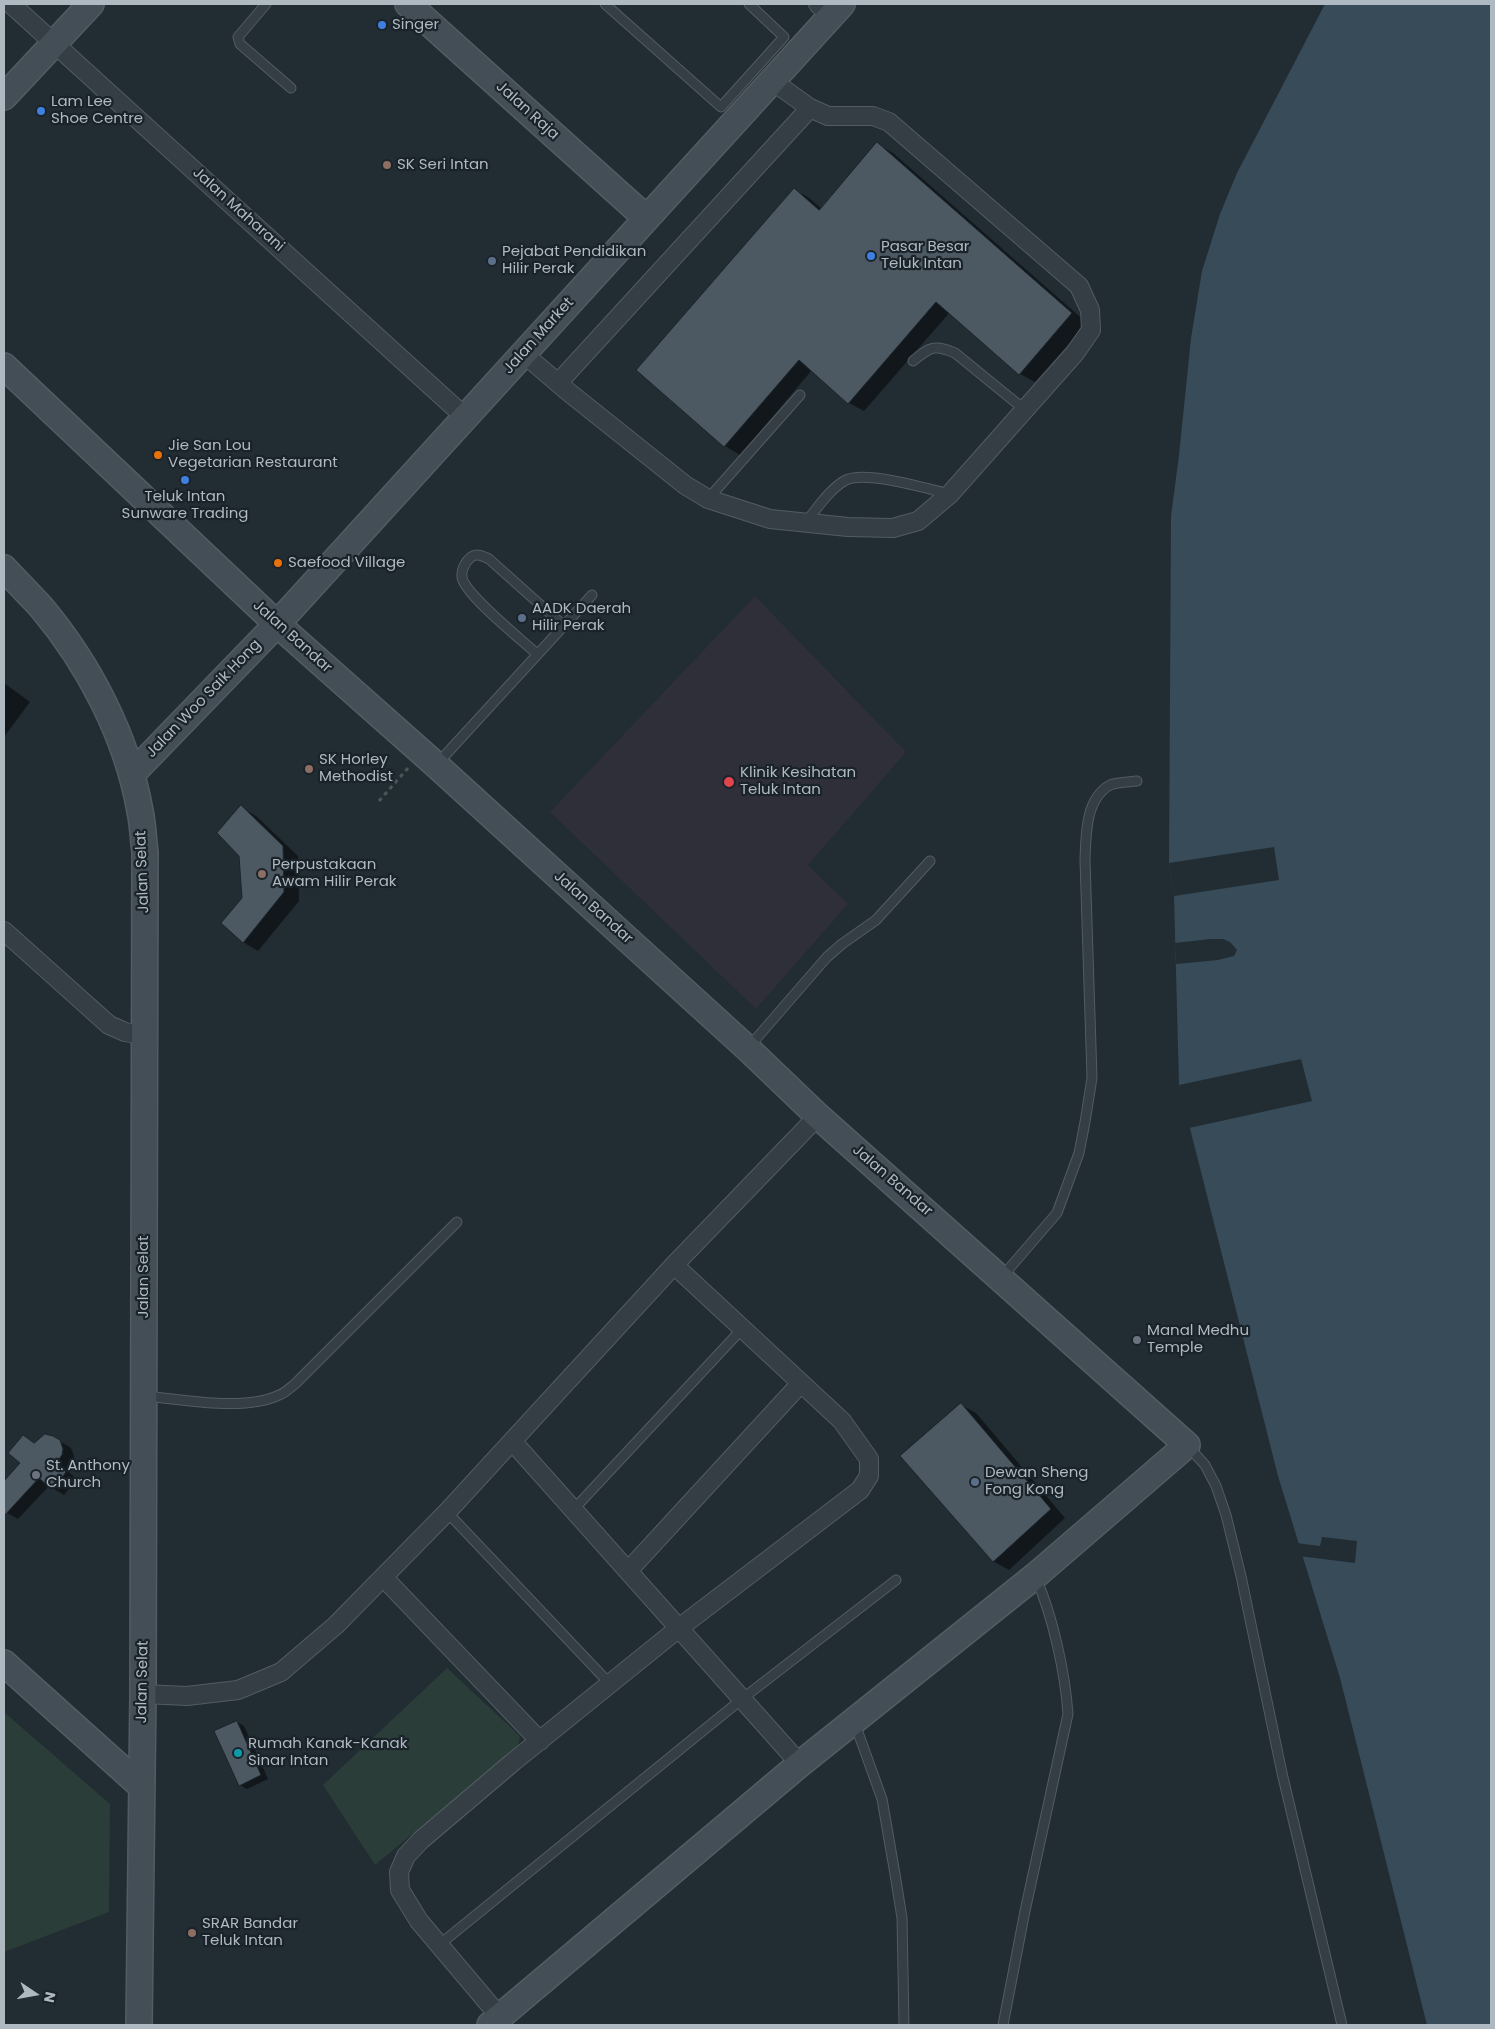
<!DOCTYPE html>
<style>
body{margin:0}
#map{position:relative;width:1495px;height:2029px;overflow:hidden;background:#222c33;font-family:Poppins,sans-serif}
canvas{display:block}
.frame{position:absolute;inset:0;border:5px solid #afb9c1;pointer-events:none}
.north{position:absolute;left:10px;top:1969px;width:50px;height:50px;-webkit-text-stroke:4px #1a2329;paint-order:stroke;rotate:102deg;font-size:14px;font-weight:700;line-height:20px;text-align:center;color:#afb9c1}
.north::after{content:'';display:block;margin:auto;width:18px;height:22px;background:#afb9c1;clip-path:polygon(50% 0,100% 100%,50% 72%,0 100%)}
</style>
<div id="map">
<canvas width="1495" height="2029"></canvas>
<div class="frame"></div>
<div class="north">N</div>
</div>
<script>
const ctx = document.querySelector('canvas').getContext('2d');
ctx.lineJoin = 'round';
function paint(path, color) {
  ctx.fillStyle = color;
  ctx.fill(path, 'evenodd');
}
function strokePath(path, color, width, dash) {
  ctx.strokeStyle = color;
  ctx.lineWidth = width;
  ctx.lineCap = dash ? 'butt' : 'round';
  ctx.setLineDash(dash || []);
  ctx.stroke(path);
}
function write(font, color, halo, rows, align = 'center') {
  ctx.font = font + ' Poppins,sans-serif';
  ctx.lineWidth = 4.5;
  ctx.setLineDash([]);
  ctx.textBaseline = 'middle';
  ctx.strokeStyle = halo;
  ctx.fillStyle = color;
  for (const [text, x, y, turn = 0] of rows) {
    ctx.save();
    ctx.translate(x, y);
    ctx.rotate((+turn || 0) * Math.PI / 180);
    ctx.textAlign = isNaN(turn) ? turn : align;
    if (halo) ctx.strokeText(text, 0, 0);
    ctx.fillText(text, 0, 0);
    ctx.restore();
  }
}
paint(new Path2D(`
 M755,596L906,752L808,865L848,904L756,1009L550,812Z`), '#2f2f39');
paint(new Path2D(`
 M447,1668L520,1736L518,1746L375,1865L323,1785Z
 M4,1712L110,1804L109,1912L4,1952Z`), '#2a3d39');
paint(new Path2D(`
 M1325,4H1491V2025H1427L1340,1678L1278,1476L1179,1085L1174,896L1169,863L1171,516L1179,455L1191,338L1202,271L1220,214L1237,173Z`), '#374b58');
paint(new Path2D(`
 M1274,847L1279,880L1174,896L1169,863Z
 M1211,939H1223L1230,942L1237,950L1234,956L1218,960L1176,964L1175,943Z
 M1301,1059L1312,1101L1189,1128L1179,1085Z
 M1322,1537L1357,1541L1355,1563L1299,1556L1296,1543L1320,1546Z`), '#222c33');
paint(new Path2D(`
 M877,144L893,153L1087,323L1035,382L1020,374L950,312L864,411L849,403L812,370L740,455L725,446L794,189L809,198L822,209Z
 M4,683L30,702L4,737Z
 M241,807L256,816L298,856L299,901L258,951L243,942Z
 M961,1405L976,1413L1065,1518L1009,1570L993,1561Z
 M23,1437L35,1444L53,1437L71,1448L74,1456L73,1462L67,1470L76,1479L64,1495L49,1486L18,1519L4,1511V1483L22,1462Z
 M237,1722L244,1726L268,1779L247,1789L240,1785Z`), '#0007');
const building = new Path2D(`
 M877,142L1072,313L1019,375L936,302L848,404L799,360L724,447L636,370L794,188L819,210Z
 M241,805L283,846L284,892L243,943L221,923L242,898L239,856L217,833Z
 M961,1403L1051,1509L993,1562L900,1456Z
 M45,1434L53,1436L60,1440L63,1449L62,1455L56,1463L66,1472L52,1490L39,1478L4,1516V1481L20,1463L8,1453L23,1435L34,1443Z
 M237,1721L261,1775L239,1786L214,1731Z`);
paint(building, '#4d5962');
strokePath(building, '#1c252b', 1);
const lane = new Path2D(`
 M266,4L238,37L240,44L291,88
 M605,4L721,107L784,37L749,4
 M913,361C930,347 934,344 955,353L1025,410
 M708,499L800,395
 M805,523C817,509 828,491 844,481C863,469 927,489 950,494
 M537,654C522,640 464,594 462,577C461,570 465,562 471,557C477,553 483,556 489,559L563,625
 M438,763L592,595
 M748,1048L827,957L842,944L876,920L930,861
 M1001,1278L1057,1213L1079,1153L1085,1122L1092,1078L1085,860C1086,835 1085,799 1110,785C1117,782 1129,782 1137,781
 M144,1396C183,1399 244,1412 279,1395C285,1393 290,1388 295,1384L457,1222
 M1187,1445L1205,1465L1216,1486L1226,1515L1241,1576L1282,1773L1342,2025
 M574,1509L742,1329
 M447,1512L610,1684
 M855,1724L882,1799L895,1874L902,1918L904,2025
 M439,1945L742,1699L896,1580
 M1003,2025L1025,1911L1068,1714C1065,1672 1053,1617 1036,1578`);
const street = new Path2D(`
 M11,4L465,417
 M818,4L831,16
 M524,354L566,390L685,485L708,499L770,519L848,527L893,528L918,521L950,494L1075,353L1091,330L1090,310L1079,286L889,122L873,116H828L810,108L771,80
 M558,383L810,108
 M4,931L109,1025L125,1032L143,1035
 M512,1441L800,1764
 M628,1571L801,1383
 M383,1577L540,1741
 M143,1694L187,1696L238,1690L281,1672L336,1625L447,1512L674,1265L818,1116
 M500,2017L419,1921L400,1890L399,1872L406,1856L421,1840L513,1762L679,1628L860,1490L869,1476V1459L842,1421L674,1265`);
const secondary = new Path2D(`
 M408,4L645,217
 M4,97L91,4
 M4,366L277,624L436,765L748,1049L818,1116L1187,1445L1035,1576L800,1764L490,2025
 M4,568C16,581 29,594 41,607C89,664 127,737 140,811C143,824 143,838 145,852L143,1694L139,2025
 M132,774L277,624L842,4
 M4,1663L141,1786`);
strokePath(lane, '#525c62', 11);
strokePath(street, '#525c62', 20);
strokePath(secondary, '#525c62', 28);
strokePath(new Path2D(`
 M379,801L408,768`), '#485857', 3, [4, 4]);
strokePath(lane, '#353e44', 9);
strokePath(street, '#353e44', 18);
strokePath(secondary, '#434e57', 25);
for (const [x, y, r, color] of [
 [382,25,5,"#3f7fe0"],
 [41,111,5,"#3f7fe0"],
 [387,165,5,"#8d6e63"],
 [871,256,5,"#3f7fe0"],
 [492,261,5,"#5c6f8a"],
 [158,455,5,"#e8710a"],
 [185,480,5,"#3f7fe0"],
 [278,563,5,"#e8710a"],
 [522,618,5,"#5c6f8a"],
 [309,769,5,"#8d6e63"],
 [729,782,6,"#e0444e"],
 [262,874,5,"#8d6e63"],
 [1137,1340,5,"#6b7280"],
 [36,1475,5,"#6b7280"],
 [975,1482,5,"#5c6f8a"],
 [238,1753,5,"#0f9aa8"],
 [192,1933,5,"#8d6e63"]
]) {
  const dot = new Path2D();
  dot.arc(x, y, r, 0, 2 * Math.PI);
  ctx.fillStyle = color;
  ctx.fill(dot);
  strokePath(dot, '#1a2329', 2);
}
write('15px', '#afb9c1', '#1a2329', [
 ["Singer",392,25],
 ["Lam Lee",51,102],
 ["Shoe Centre",51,119],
 ["SK Seri Intan",397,165],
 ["Pasar Besar",881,247],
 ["Teluk Intan",881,264],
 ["Pejabat Pendidikan",502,252],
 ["Hilir Perak",502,269],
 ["Jie San Lou",168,446],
 ["Vegetarian Restaurant",168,463],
 ["Teluk Intan",185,497,"center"],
 ["Sunware Trading",185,514,"center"],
 ["Saefood Village",288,563],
 ["AADK Daerah",532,609],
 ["Hilir Perak",532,626],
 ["SK Horley",319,760],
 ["Methodist",319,777],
 ["Klinik Kesihatan",740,773],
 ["Teluk Intan",740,790],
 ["Perpustakaan",272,865],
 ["Awam Hilir Perak",272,882],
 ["Manal Medhu",1147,1331],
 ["Temple",1147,1348],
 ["St. Anthony",46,1466],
 ["Church",46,1483],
 ["Dewan Sheng",985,1473],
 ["Fong Kong",985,1490],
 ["Rumah Kanak-Kanak",248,1744],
 ["Sinar Intan",248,1761],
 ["SRAR Bandar",202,1924],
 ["Teluk Intan",202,1941]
], 'left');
write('15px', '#afb9c1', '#1a2329', [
 ["Jalan Raja",527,111,42],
 ["Jalan Maharani",238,210,42],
 ["Jalan Market",539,336,-48],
 ["Jalan Bandar",292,637,42],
 ["Jalan Woo Saik Hong",204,699,-46],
 ["Jalan Selat",143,872,-92],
 ["Jalan Bandar",593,908,42],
 ["Jalan Bandar",892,1181,41],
 ["Jalan Selat",144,1277,-90],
 ["Jalan Selat",143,1682,-89]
]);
</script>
